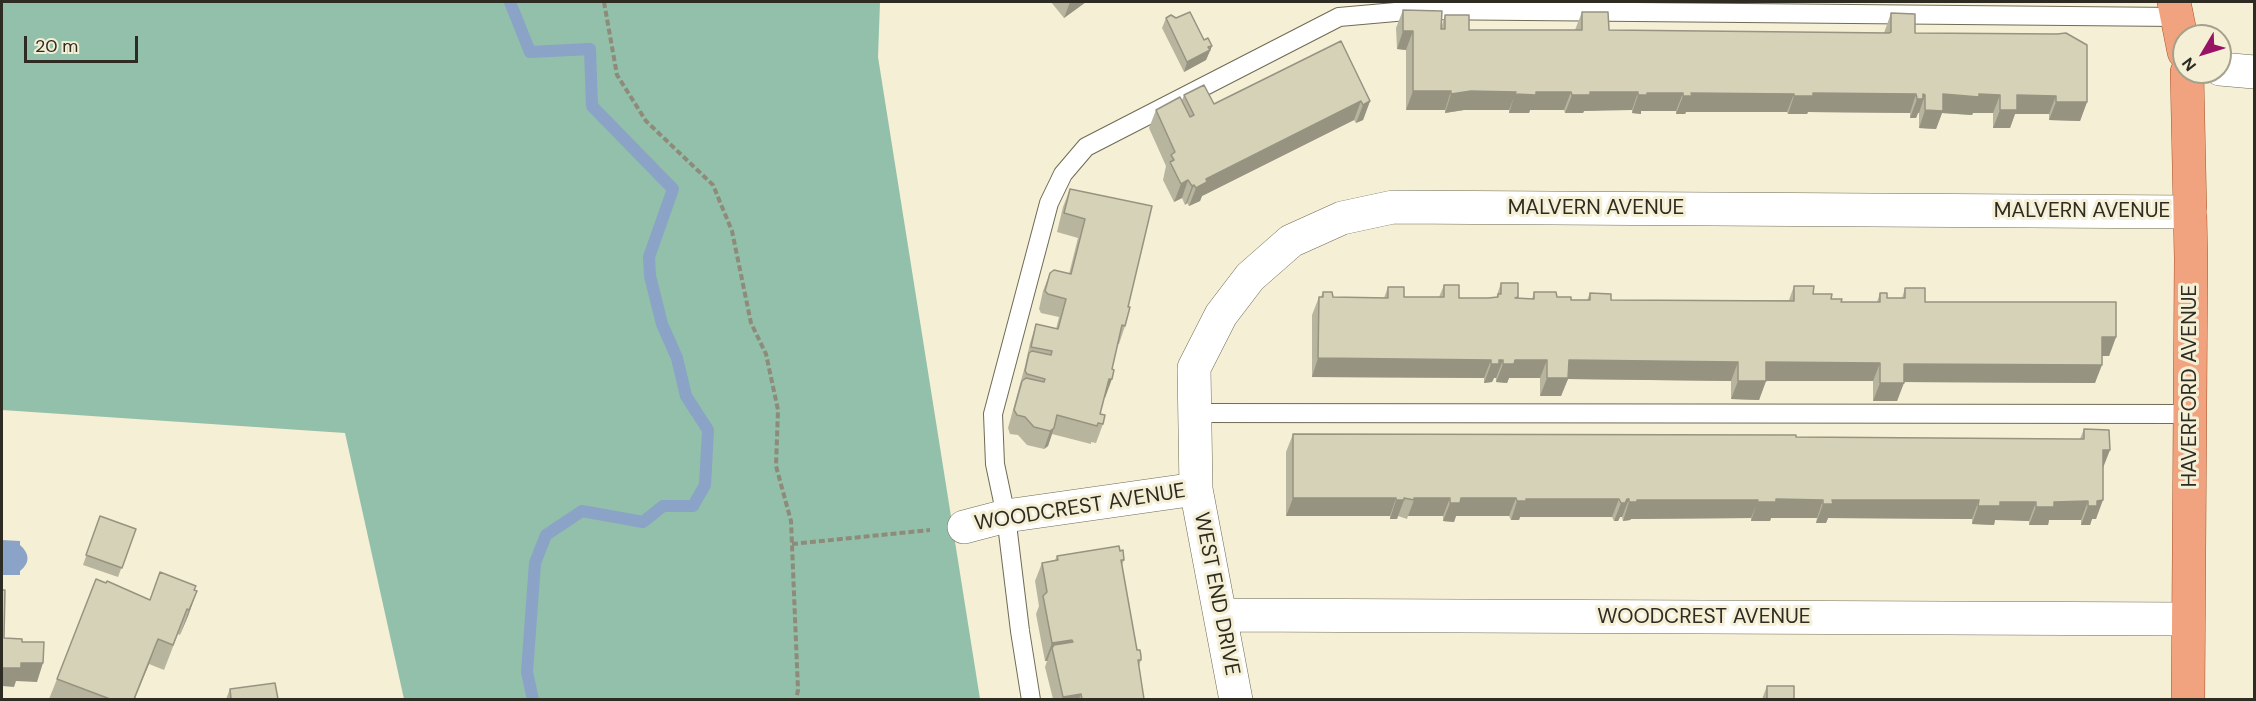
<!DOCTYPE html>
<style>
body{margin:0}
#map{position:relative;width:2256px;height:701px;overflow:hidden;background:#f4efd5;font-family:"DM Sans",sans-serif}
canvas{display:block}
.frame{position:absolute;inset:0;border:3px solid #2d2b22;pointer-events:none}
.north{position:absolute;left:2172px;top:24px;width:60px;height:60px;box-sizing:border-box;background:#f4efd5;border:2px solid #a4a18d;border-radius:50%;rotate:232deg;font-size:16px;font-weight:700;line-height:24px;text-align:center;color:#2d2b22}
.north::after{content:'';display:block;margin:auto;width:21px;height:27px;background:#981266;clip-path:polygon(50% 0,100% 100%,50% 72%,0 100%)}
.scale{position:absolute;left:24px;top:36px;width:114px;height:27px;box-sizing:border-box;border:3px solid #2d2b22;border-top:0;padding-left:8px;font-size:18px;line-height:21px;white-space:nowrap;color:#2d2b22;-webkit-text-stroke:4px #f4efd5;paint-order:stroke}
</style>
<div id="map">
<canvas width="2256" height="701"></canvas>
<div class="frame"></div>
<div class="north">N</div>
<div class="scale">20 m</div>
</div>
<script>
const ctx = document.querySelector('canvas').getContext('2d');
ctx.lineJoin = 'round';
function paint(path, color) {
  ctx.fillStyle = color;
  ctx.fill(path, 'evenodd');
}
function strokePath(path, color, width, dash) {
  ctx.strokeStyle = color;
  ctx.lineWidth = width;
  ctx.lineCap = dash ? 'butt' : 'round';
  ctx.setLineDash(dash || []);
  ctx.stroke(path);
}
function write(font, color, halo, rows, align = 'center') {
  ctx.font = font + ' "DM Sans",sans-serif';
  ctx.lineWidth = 6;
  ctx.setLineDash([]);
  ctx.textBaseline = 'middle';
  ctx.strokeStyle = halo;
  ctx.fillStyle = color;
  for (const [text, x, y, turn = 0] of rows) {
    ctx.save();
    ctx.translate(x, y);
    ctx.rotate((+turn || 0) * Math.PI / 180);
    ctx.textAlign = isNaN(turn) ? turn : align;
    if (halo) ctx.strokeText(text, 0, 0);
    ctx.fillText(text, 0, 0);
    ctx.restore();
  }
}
paint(new Path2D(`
 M2,2H880L878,57L980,699H404L345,433L2,410Z`), '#92c0aa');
paint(new Path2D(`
 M2,540L20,541V545C30,554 30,563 20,571V575H2Z`), '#8aa3c6');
strokePath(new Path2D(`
 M510,2L530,52L590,49L592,106L673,189L649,257L650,276L662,324L677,358L686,396L708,430L705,485L693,506H663L643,522L582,511L546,535L535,563L527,672L533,700`), '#8aa3c6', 12);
const service = new Path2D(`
 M1195,413L2191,414
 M1031,700L1020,631L1006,516L995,464L993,414L1049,203L1063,174L1086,147L1339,17L1418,10L2177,17`);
const minor = new Path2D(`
 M2220,69L2254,72
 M964,527L1006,516L1196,489
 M1221,615L2188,619
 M1236,700L1196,489L1194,368L1221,315L1250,277L1291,241L1342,218L1393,207L2190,212`);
const primary = new Path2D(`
 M2174,2L2184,52
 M2187,72L2191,259L2188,700`);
strokePath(service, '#6f6b54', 20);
strokePath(minor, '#6f6b54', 34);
strokePath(primary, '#a75127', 34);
strokePath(new Path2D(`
 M604,2L617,75L646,121L713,185L732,231L751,323L766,354L778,410L776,466L791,521L798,690L796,700
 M792,544L930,530`), '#8e8b7a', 4, [6, 3]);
strokePath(service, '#fff', 18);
strokePath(minor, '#fff', 33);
strokePath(primary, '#f1a37f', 33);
paint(new Path2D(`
 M1051,2H1086L1064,18Z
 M1403,10L1442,25L1445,15L1469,30H1575L1582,12L1609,30L1884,33L1891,13L1915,33L2087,102L2080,121L2049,120V114H2015L2010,128H1993V113H1973L1972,115L1942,113L1936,129L1919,128V113H1918L1916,118H1910V113L1808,112L1807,114H1788L1787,112H1686L1685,114H1676V111H1641V114L1632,113V110H1604L1584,111L1583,113H1565L1564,110H1530L1529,113H1509V110H1464L1445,113V110H1406V50L1397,49L1396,28Z
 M1166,18L1204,40L1212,46L1206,60L1184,72L1162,28Z
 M1184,95L1214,104L1370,101L1363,120L1356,123L1354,120L1202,196L1200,201L1189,206L1187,203L1185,205L1182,198L1174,202L1163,180L1166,166L1149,128L1156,110L1182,100Z
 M1070,189L1128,307L1125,326L1119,344H1118L1100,414L1103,424L1096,443L1091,442V444L1052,434L1048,446L1044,449L1027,445L1018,435L1010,434L1008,428L1025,366L1030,343L1036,324L1056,329L1059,317L1041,313L1039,309L1043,291L1050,273L1069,274L1078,238L1057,232L1063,207Z
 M1501,283L1517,298L1532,299L1534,292L1571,300H1587L1590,293L1611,300H1789L1794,286L1813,294L1841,302H1877L1880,293L1887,298H1902L1905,288L1925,302L2116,337L2109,356H2102L2095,383L1904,382L1897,401H1873V381H1766L1759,400L1731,399V381L1568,379L1561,396H1540V378H1509L1507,383L1496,382V378H1494L1492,382L1484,383V378L1312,377V315L1319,297H1321L1323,292L1333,297L1384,298L1388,287L1404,297H1439L1444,285L1459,298H1496Z
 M2084,429L2103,468L2096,519H2092L2090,525H2081V520H2049L2048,525H2029V521L2010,520H1995L1994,525L1972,524V519L1828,518L1826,523H1816L1817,518H1771L1770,521H1751V518L1631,519L1630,520L1623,521L1622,517H1620L1618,521H1614L1612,517H1520L1519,520H1511L1509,516H1456L1454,522L1443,521V516H1408L1407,519L1398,516L1397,519H1390V516H1286V452L1293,434L2080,439Z
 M100,516L136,529L118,577L83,565Z
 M1120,551L1124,560L1122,565L1137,650L1141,660L1139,666L1144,699H1053L1045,667L1047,661H1045L1036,614L1039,606L1035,581L1042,563L1055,560L1057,556Z
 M194,590L197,591L188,616L180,635L178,634L164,670L149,664L135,699H49L57,679L150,600Z
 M1767,686L1794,699H1762Z
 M230,689L278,699H226Z`), '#b8b59e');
paint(new Path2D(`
 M1070,2H1086L1064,18Z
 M1403,31H1413L1406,50L1397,49Z
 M1212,46L1206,60L1184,72L1187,62Z
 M1413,91H1451L1445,110H1406Z
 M1471,91L1516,92L1509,110H1464L1445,113L1451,94Z
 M1536,92H1571L1564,110H1530L1529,113H1509L1515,94Z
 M1590,92H1638L1632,110L1584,111L1583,113H1565L1572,95Z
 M1647,93H1683L1676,111H1641V114L1632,113L1638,95Z
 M1691,93L1794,94L1787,112H1686L1685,114H1676L1683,96Z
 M1813,93L1916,94L1910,113L1808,112L1807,114H1788L1794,96Z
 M1923,94L1925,95L1919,113H1918L1916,118H1910L1917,99Z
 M1943,94H1979L2000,95L1993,113H1973L1972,115L1942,113L1936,129L1919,128L1925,110Z
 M2017,95L2056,96L2049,114H2015L2010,128H1993L2000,110Z
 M1361,101L1354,120L1202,196L1200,201L1189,206L1196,188L1206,179Z
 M1370,101L1363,120L1356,123L1363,105Z
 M2056,102H2087L2080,121L2049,120Z
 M1188,180L1182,198L1174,202L1181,184Z
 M1194,185L1187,203L1185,205L1192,186Z
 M2102,337H2116L2109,356H2096Z
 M1318,358L1491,360L1484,378L1312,377Z
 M1499,360H1503L1496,378H1494L1492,382L1484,383L1491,364Z
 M1515,360H1547L1540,378H1509L1507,383L1496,382L1503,364Z
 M1569,360L1738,362L1731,381L1568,379L1561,396H1540L1547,378Z
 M1766,362L1880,363L1873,381H1760Z
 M1904,364L2102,365L2095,383L1897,382Z
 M1109,379H1112L1105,398L1102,397Z
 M1738,381H1766L1759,400L1731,399Z
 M1880,383H1904L1897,401H1873Z
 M1054,428L1048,446L1044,449L1050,431Z
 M2103,450H2110L2103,468Z
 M1293,498H1396L1390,516H1286Z
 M1414,498H1450L1443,516H1408L1414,500Z
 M1461,498H1516L1509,516H1456L1454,522L1443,521L1450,503Z
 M1526,499H1619L1612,517H1520L1519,520H1511L1517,501Z
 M1627,499H1629L1622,517H1620L1618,521H1614L1621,503Z
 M1776,499L1823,500L1817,518H1771L1770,521H1751L1757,502Z
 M1396,500H1404L1397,519H1390Z
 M1637,500H1758L1751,518L1631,519L1630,520L1623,521L1629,502Z
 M1832,500H1979L1972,519L1828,518L1826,523H1816L1823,504Z
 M2103,500L2096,519H2092L2090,525H2081L2088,506L2097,501Z
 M2088,501L2081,520H2049L2048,525H2029L2036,507L2054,502Z
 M2000,502H2036L2029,521L1995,520L1994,525L1972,524L1978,506Z
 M197,591L188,616L180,635L189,610Z
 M158,639L149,664L134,699Z
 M1072,640L1066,658L1052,648L1047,661H1045L1052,643Z
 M21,663H43L37,682L16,681L14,687L2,686V671L3,668Z
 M1081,694L1079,699H1062L1063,697Z`), '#969381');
const building = new Path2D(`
 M1403,10L1442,11L1441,29H1445V15H1469V30H1582V12H1608L1609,30L1889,33L1891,32V13L1915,14V33L2057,34L2066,33L2087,45V102H2056V96L2017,95V110H2000V95L1979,94V97L1943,94V111L1925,110V95L1923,94V99H1917L1916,94L1813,93V96H1794V94L1691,93L1692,96H1683V93H1647V95H1638V92H1590V95H1572L1571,92H1536V95L1515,94L1516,92L1471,91L1451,94V91H1413V31H1403Z
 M1190,12L1204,40L1208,38L1212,46L1208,47L1210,50L1187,62L1166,18L1171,15L1176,18Z
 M1341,41L1370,101L1363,105L1361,101L1206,179L1207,182L1196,188L1194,185L1192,186L1188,180L1181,184L1170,162L1174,160L1171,155L1175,152L1156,110L1180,97L1190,117L1194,115L1184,95L1204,85L1214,104Z
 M1070,189L1152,206L1128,307H1130L1125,326L1122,325L1112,369L1114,370L1112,379H1109L1100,414L1105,415L1103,424L1098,423L1097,426L1057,415L1054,428L1050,431L1034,427L1025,417L1017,415L1014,410L1022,381L1026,378L1044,382L1045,379L1027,374L1025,371L1029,353L1032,351L1051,355L1052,351L1031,347L1036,324L1058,329L1066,299L1048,294L1045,291L1050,273L1054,270L1071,274L1085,219L1064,213Z
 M1501,283H1518V297L1515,298L1534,299V292H1556L1557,297H1571V300H1590V293L1611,294V300L1794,301V286H1814L1813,294H1832L1831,299H1842L1841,302H1880V293H1887V298H1905V288H1925V302H2116V337H2102V365L1904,364V383H1880V363L1766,362V381H1738V362L1569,360L1568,378H1547V360H1515L1514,364H1503V360H1499V364H1491V360L1318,358L1319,297H1323V292H1332L1333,297L1388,298V287H1404V297H1444V285H1459V298H1488L1498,297V294H1501Z
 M2084,429L2109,430L2110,450H2103V500L2097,501V506H2088V501L2054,502V507H2036V502H2000V506H1978L1979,500H1832L1833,504H1823V500L1776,499V502H1757L1758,500H1637V502H1629V499H1627L1625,503H1621L1619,499H1526V501H1517L1516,498H1461L1460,503H1450V498H1414V500L1404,498V500H1396V498H1293V434L1796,435V437L2074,439H2084Z
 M100,516L136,529L122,568L86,555Z
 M1119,546L1120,551L1123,550L1124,560H1121L1137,650H1140L1141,656V660H1138L1144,699H1082L1081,694L1063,697L1052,648L1054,645L1073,642L1072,640L1052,643L1043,596L1047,592L1042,563L1058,560L1057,556Z
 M160,572L196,586L194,590L197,591L189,610L187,609L173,645L158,639L134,699H110L57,679L96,579L106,583L107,581L150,600Z
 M2,590H5L4,638L22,639V642H44L43,663H21V668H3V671H2Z
 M275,683L278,699H231L230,689Z
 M1767,686H1794V699H1767Z`);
paint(building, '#d6d2b8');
strokePath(building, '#969381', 1.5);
write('21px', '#2d2b22', '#f4efd5', [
 ["MALVERN AVENUE",1596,208],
 ["MALVERN AVENUE",2082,211],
 ["HAVERFORD AVENUE",2190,386,-90],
 ["WOODCREST AVENUE",1080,508,-9],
 ["WEST END DRIVE",1216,594,79],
 ["WOODCREST AVENUE",1704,617]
]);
</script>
